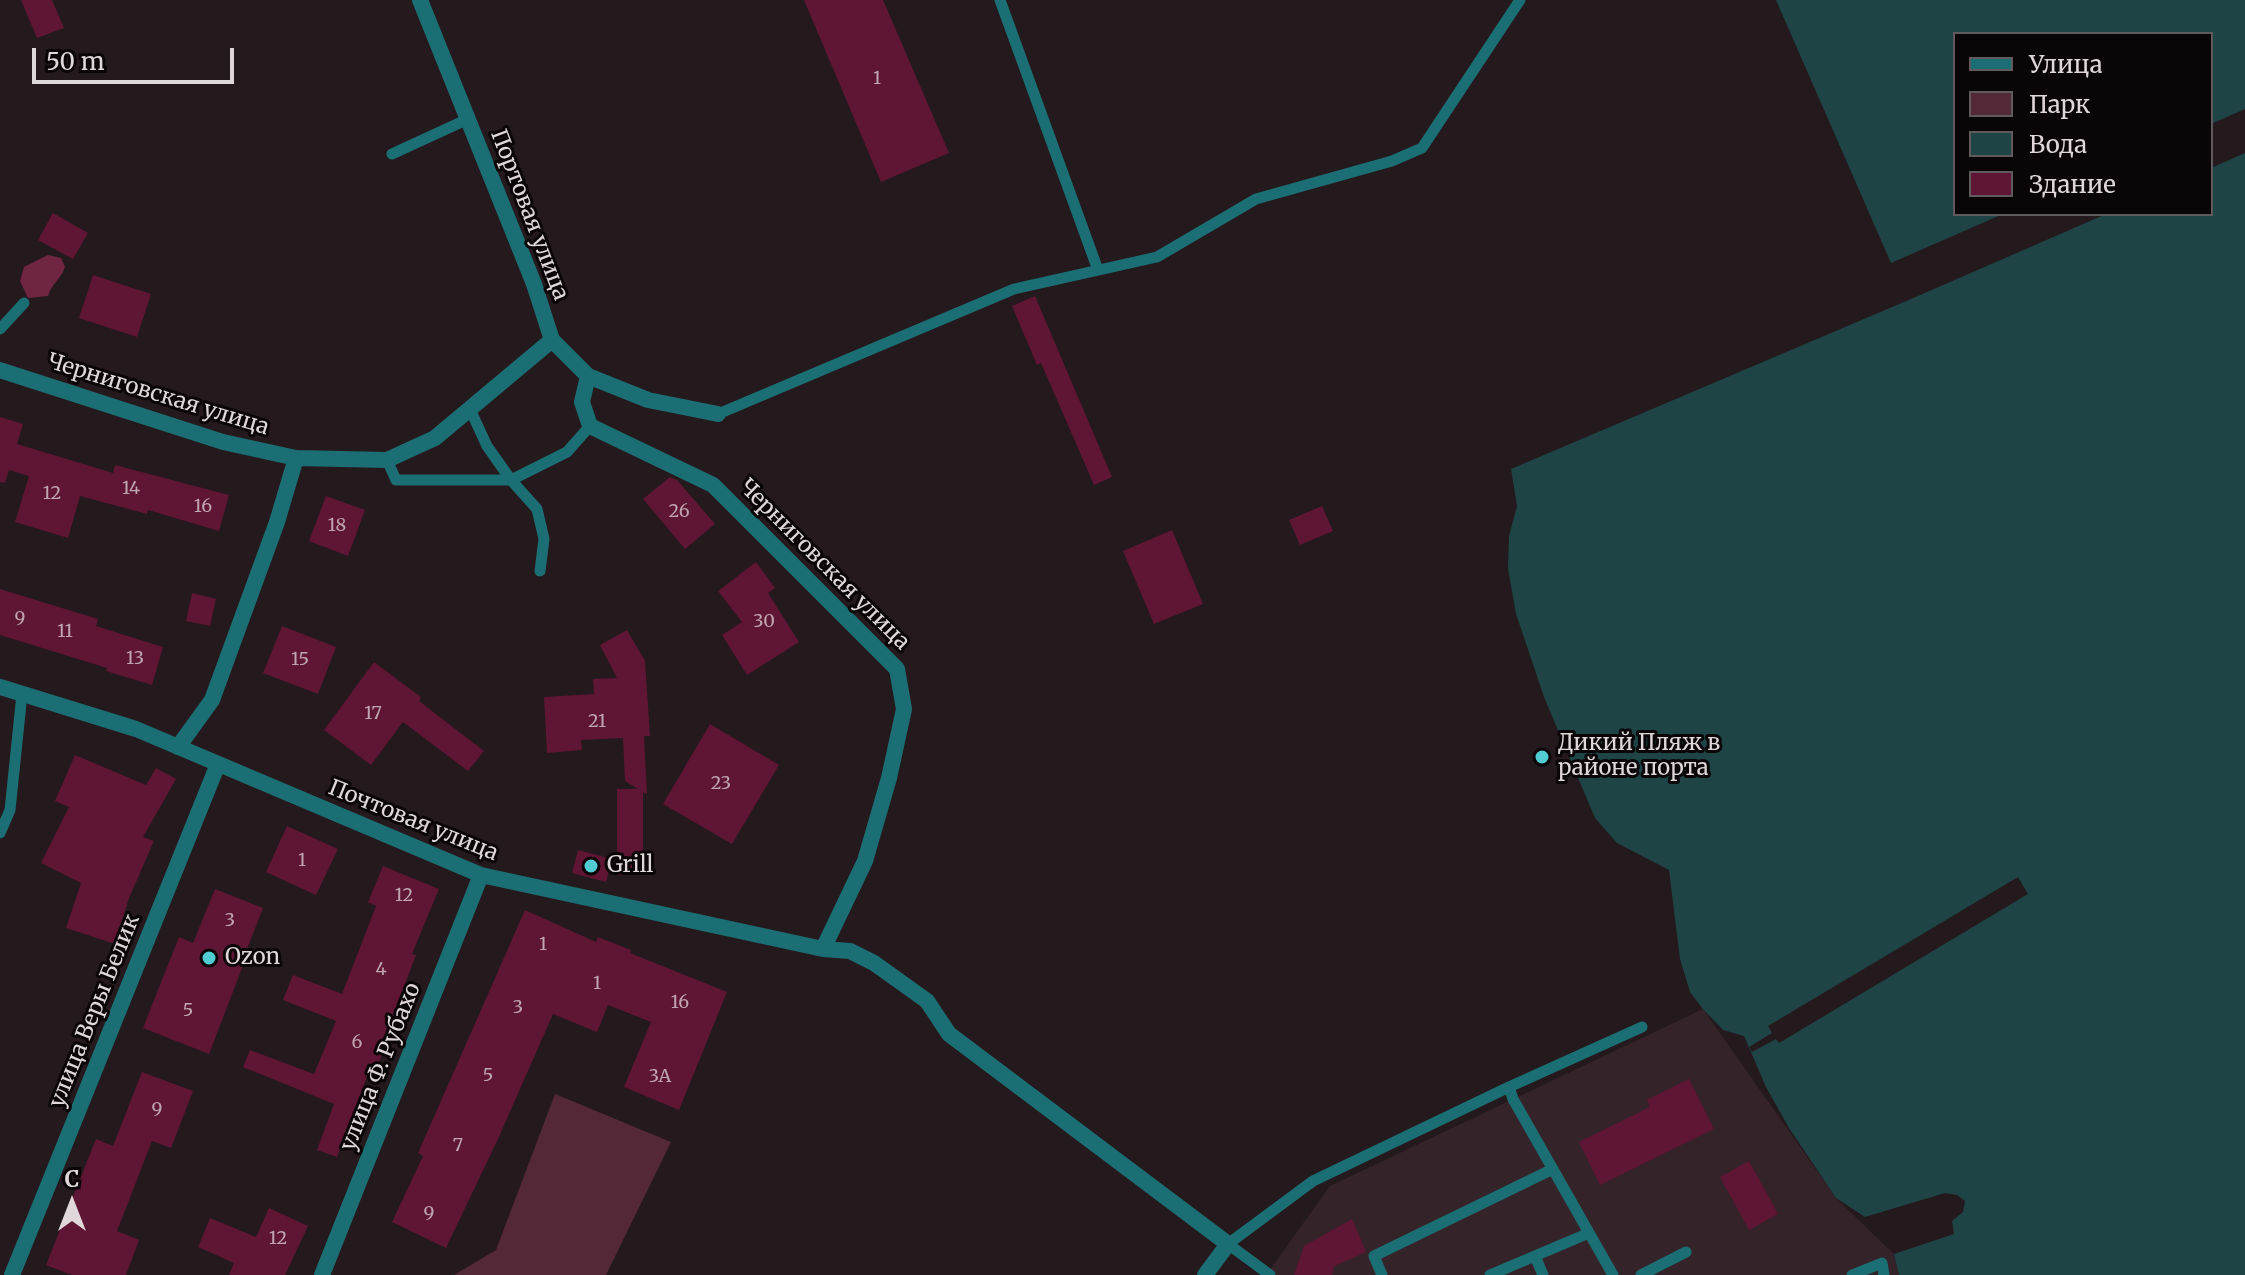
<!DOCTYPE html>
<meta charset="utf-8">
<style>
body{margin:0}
#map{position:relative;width:2245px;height:1275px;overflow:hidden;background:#24191c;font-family:Merriweather,serif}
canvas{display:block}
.legend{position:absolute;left:1953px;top:32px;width:260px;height:184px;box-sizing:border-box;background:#0a0607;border:2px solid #5f5a5b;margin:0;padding:10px 14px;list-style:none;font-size:24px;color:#dfd7d9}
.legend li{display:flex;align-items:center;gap:16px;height:40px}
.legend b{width:40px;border:2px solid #5f5a5b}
.north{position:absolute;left:32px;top:1163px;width:80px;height:80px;-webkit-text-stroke:6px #0a0607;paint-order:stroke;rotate:0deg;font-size:22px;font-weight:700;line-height:32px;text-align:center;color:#dfd7d9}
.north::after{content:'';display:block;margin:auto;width:28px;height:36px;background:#dfd7d9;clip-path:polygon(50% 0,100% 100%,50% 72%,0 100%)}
.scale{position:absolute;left:32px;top:48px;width:202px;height:36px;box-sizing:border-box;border:4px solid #dfd7d9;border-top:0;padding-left:10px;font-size:24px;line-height:28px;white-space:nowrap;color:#dfd7d9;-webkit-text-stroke:6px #0a0607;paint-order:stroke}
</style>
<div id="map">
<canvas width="2245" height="1275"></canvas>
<ul class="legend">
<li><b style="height:10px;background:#1b6e73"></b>Улица</li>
<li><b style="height:22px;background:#552837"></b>Парк</li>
<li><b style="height:22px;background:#1e4446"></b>Вода</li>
<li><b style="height:22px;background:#5f1534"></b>Здание</li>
</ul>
<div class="north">С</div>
<div class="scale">50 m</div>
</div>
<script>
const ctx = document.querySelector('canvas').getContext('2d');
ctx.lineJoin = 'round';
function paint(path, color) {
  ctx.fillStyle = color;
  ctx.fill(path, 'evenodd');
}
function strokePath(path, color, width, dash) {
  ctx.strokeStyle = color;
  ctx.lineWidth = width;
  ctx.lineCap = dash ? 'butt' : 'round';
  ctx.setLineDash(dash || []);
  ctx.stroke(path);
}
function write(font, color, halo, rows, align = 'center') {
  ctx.font = font + ' Merriweather,serif';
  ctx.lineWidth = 6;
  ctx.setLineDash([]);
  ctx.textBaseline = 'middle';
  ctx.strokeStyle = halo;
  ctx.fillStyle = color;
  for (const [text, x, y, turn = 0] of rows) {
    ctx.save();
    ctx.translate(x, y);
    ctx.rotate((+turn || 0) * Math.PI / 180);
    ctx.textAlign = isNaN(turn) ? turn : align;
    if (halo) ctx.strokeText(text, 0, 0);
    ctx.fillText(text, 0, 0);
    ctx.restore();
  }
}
paint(new Path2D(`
 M1703,1009L1836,1198L1894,1254L1899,1275H1266L1330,1186Z`), '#342328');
paint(new Path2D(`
 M555,1094L671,1142L606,1275H454L496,1250Z`), '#552837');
paint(new Path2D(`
 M48,255L61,258L65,267C61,279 52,283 48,296L28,298L20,281L24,267Z`), '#702643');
paint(new Path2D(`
 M1776,0H2245V109L2211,124V34H1955V214H2003L1891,263Z
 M2245,153V1275H1899L1894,1254L1954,1234L1952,1221L1963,1212L1965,1201L1957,1195L1945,1193L1865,1217L1836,1198L1789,1128L1766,1087L1744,1036L1723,1030L1703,1009L1690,992L1680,959L1669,870L1617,843L1595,818L1544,697L1516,614L1508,568L1509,536L1517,506L1511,469L1911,299L2106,214H2211V168Z`), '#1e4446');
paint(new Path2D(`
 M2018,877L2028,894L1779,1043L1776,1039L1752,1052L1749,1047L1772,1033L1768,1026Z`), '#24191c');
paint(new Path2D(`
 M21,0H52L64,28L37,38Z
 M804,0H883L949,153L881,182Z
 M53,213L88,233L73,259L38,240Z
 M93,275L151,294L137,337L79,318Z
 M1035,296L1112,477L1094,485L1041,363L1037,365L1012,306Z
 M0,417L23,424L17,444L113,473L115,465L229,495L219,531L148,510L147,514L80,496L68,538L15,522L29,476L9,470L5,483L0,482Z
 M670,477L677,480L715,524L685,549L643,499Z
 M326,496L365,510L348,556L309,541Z
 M1322,506L1333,531L1300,545L1289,520Z
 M1172,530L1203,604L1154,624L1123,551Z
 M756,562L775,588L768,593L799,642L747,675L722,635L742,622L718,591Z
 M0,589L98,619L96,626L163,647L152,685L106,671L107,668L0,635Z
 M192,593L216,599L210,626L186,621Z
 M282,626L336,647L318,694L263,673Z
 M627,630L645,661L650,736H644L647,794L643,792V875H617V789H638L625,781L623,738L581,740L582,750L547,753L544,697L594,694L593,679L617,678L600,645Z
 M374,662L421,697L419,701L484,751L468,771L403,722L371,765L324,730Z
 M710,724L779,765L732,844L663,804Z
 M75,755L146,785L156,768L176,779L143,837L154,841L129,898L115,944L66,928L81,883L41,863L69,807L55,801Z
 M287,826L338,849L316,895L266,872Z
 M578,850L612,859L606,882L572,873Z
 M383,866L439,889L412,954L416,955L388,1029L392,1031L373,1076L368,1074L337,1157L317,1150L334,1104L243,1067L250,1050L314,1074L336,1021L283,1000L293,975L342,994L376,906L368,902Z
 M215,889L263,908L242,962L244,963L209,1054L143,1028L179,937L193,943Z
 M525,910L596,942L598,937L631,950L630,953L727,992L679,1110L624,1087L651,1022L608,1005L597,1032L553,1014L498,1139L446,1248L392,1222L423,1156L418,1153Z
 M142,1072L193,1091L171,1148L152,1141L117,1231L139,1240L126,1275H72L46,1265L96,1139L113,1146Z
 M1689,1079L1714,1129L1600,1185L1579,1142L1650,1107L1647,1100Z
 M1749,1161L1778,1214L1749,1230L1720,1177Z
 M269,1208L308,1226L285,1275H229L234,1263L198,1247L210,1218L256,1237Z
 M1352,1219L1366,1252L1334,1266L1332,1275H1294L1304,1246Z`), '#5f1534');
strokePath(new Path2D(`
 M1000,0L1098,270
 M392,154L468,119
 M0,329L24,303
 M469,407L487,446L511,480L537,509L544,539L540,571
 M718,414L1014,289L1157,257L1256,199L1392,161L1422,148L1520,0
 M387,460L396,480H511L567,452L590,426
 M0,833L10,810L22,694
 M1509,1087L1642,1027
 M1535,1256L1543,1275
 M1270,1275L1228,1244L1313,1181L1509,1087L1513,1099L1613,1275
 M1382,1275L1374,1256L1553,1169
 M1490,1275L1589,1233
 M1641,1275L1686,1252
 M1852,1275L1882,1263L1884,1275`), '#1b6e73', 11);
strokePath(new Path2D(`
 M420,0L534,284L552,340L588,376L648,400L718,414
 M0,370L223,442L296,458L387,460L435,438L552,340
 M588,376L582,402L590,426L713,485L897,669L904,709L889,778L865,861L823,949
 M0,687L136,729L481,875L823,949L850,951L874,963L927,1001L949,1034L1228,1244L1205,1275
 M178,747L212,700L277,522L296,458
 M12,1275L218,764
 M322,1275L481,875`), '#1b6e73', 16);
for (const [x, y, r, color] of [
 [1542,757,8,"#51ccd3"],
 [591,866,8,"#51ccd3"],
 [209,958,8,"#51ccd3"]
]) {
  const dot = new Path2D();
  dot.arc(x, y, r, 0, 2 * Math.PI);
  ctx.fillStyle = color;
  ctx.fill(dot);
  strokePath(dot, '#0a0607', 3);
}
write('18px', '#bfa6b0', null, [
 ["1",877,79],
 ["14",131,489],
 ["12",52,494],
 ["16",203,507],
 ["26",679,512],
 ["18",337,526],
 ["9",20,619],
 ["30",764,622],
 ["11",65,632],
 ["13",135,659],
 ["15",300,660],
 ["17",373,714],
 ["21",597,722],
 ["23",721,784],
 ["1",302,861],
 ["12",404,896],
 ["3",230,921],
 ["1",543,945],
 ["4",381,970],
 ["1",597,984],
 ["16",680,1003],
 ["3",518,1008],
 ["5",188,1011],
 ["6",357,1043],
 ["5",488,1076],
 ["3А",660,1077],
 ["9",157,1110],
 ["7",458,1146],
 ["9",429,1214],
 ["12",278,1239]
]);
write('22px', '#dfd7d9', '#0a0607', [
 ["Портовая улица",529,215,69],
 ["Черниговская улица",158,395,17],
 ["Черниговская улица",824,565,45],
 ["Почтовая улица",413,821,22],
 ["улица Веры Белик",95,1011,-68],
 ["улица Ф. Рубахо",381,1067,-68]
]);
write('22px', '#dfd7d9', '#0a0607', [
 ["Дикий Пляж в",1558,744],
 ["районе порта",1558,769],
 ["Grill",607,866],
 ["Ozon",225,958]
], 'left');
</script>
